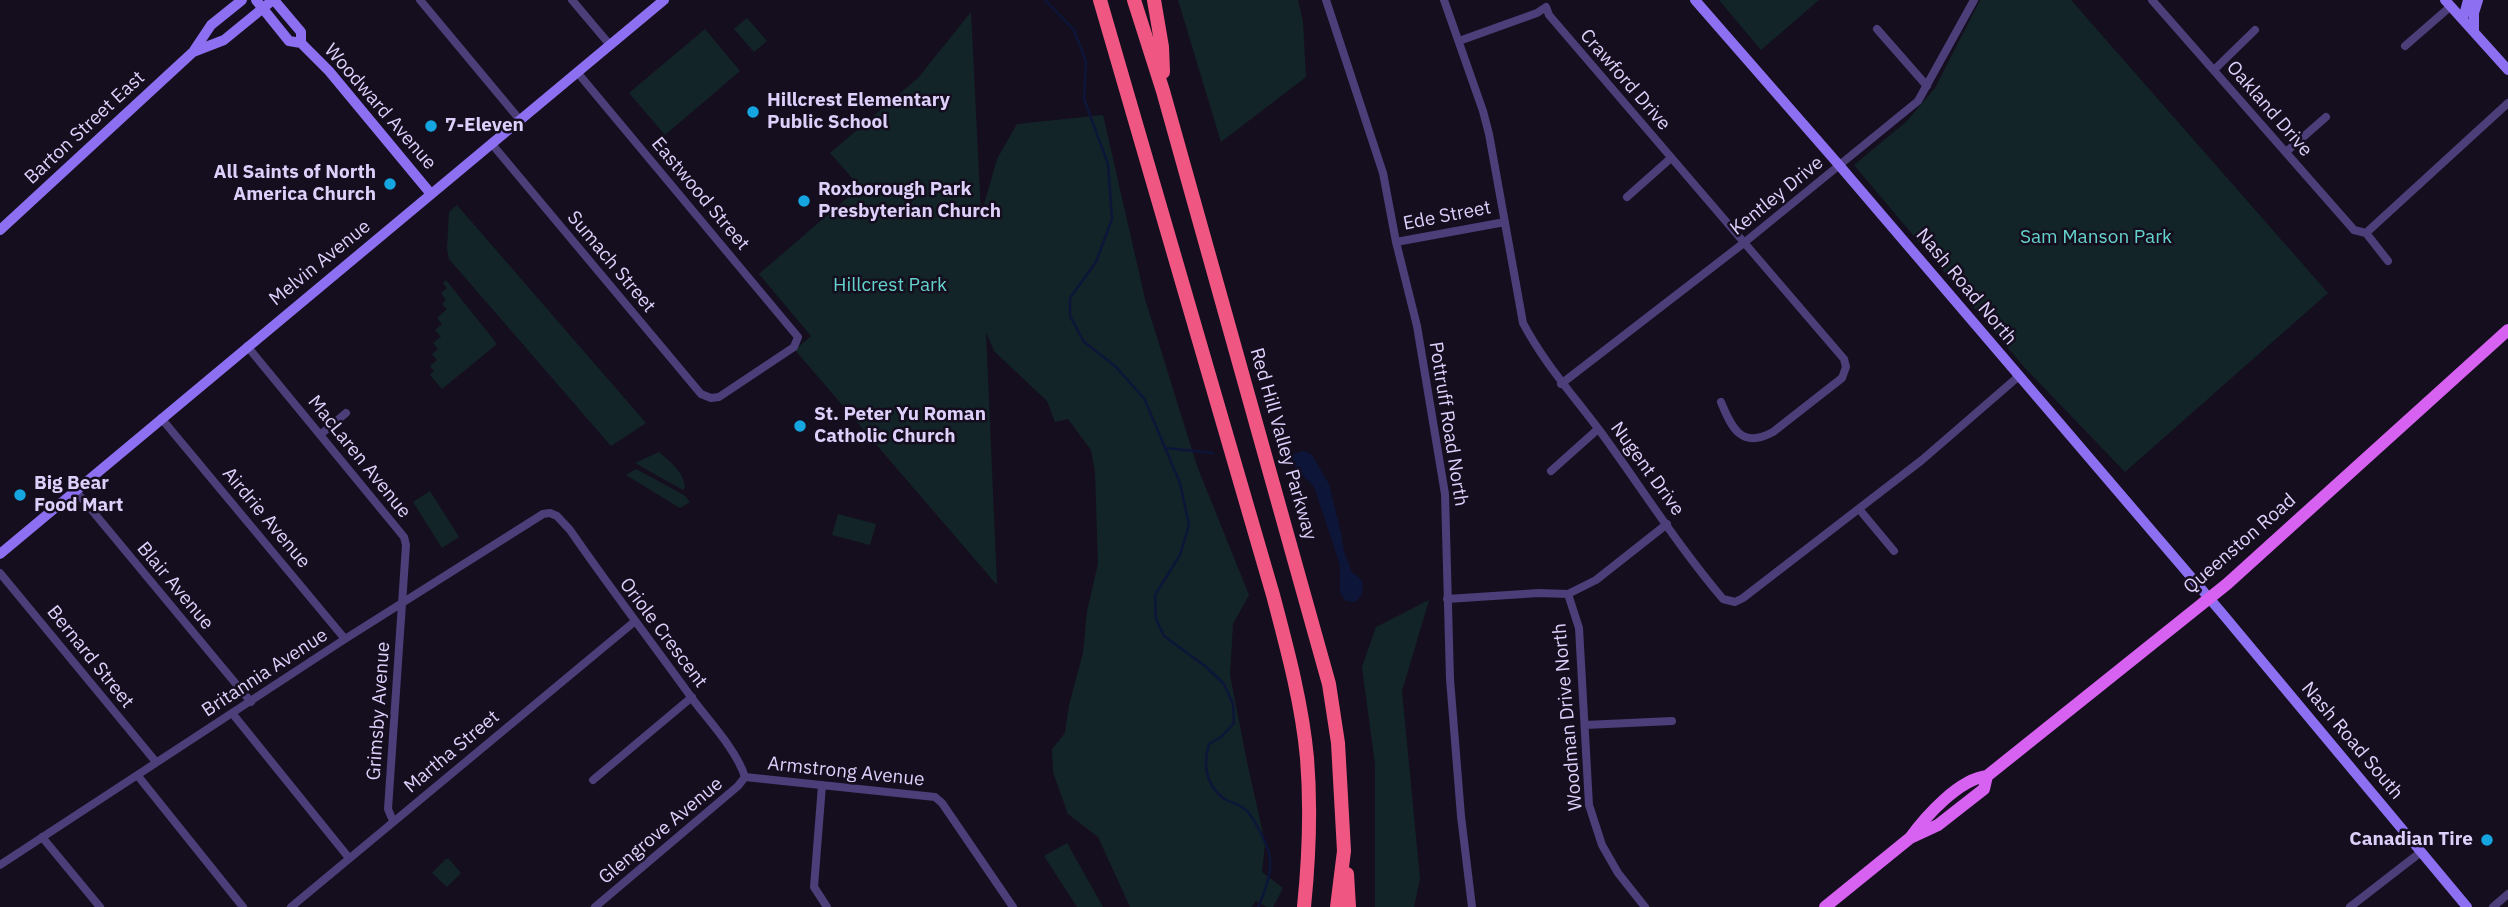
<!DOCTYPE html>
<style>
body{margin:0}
canvas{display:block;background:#140e1e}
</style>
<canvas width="2508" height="907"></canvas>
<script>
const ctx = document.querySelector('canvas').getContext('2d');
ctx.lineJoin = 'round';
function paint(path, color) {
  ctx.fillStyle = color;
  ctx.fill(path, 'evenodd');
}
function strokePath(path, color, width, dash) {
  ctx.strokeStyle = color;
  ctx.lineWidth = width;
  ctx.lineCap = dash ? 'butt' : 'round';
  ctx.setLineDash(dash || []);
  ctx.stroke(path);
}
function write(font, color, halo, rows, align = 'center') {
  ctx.font = font + ' "IBM Plex Sans",sans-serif';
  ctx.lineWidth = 5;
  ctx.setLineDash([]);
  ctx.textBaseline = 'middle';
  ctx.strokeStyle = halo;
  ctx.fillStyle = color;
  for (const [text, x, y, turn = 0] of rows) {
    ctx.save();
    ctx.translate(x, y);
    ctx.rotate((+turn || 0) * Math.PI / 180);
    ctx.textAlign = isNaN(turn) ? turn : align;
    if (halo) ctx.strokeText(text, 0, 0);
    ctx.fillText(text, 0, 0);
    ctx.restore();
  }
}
paint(new Path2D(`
 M1178,0H1298L1303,22L1306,77L1221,142Z
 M1719,0H1819L1761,50Z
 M1980,0H2071L2328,293L2125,472L2025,368L1854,165L1907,121L1935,88Z
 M971,12L981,215L997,159L1017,124L1103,115L1145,299L1197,466L1249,595L1233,624L1230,675L1247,762L1265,843L1262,872L1283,888L1273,907H1267L1256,901L1251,907H1130L1098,837L1068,814L1053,772L1052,749L1065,733L1069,705L1083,653L1087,611L1098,564L1095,472L1091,450L1068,419L1055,422L1047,401L994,351L986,332L997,585L795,350L811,336L759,274L860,187L830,153L918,78Z
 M747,18L767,41L754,52L734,29Z
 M705,29L740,71L665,135L629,93Z
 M457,205L646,423L611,446L449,259L447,249L449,212Z
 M446,280L497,344L442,389L430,375L434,371L430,366L437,360L432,354L438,349L433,343L441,337L435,330L442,324L437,318L447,309L442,304L446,300L441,293L447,288L443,283Z
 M659,452C671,463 683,471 685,487L683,490L635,463Z
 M636,469L684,495L690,502L680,508L626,475Z
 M430,491L459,537L442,548L413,502Z
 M838,514L876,524L870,545L832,535Z
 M1429,600L1402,691L1420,879L1414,907H1375V764L1362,667L1376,627Z
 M1067,843L1103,907H1077L1044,856Z
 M446,859H449L461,873L447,887L432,873Z`), '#122427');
paint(new Path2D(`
 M1305,451L1312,455L1329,484L1341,533L1344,552L1352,572L1361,579L1363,584L1362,594L1356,602L1346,601L1340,593V565L1314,487L1290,462L1292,454Z`), '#0d1538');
strokePath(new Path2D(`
 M1045,0L1074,30L1086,62L1084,99L1108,164L1112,219L1096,262L1070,298V316L1084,342L1115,366L1144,398L1180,483L1189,525L1180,555L1155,595L1156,619L1164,636L1205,666L1224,684L1233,704L1234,723L1221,737L1209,744C1203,764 1205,783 1223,798C1230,803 1241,804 1247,811C1255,820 1270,848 1270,860C1271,874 1264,894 1258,907
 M1165,448L1213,453`), '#0d1538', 2.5);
strokePath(new Path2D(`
 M420,0L520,120
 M572,0L610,45
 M1326,0L1383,173L1396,242L1417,326L1445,494L1450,679L1461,816L1472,907
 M1444,0L1483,111L1489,134L1523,323C1544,363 1573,395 1600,431C1641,487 1678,546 1723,599L1735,602L1743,598L1922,460L2019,376
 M2152,0L2354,230L2366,233L2508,103
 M1877,29L1927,86
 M1459,41L1537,13L1546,7L1549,15L1844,359L1846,367L1842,378L1773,432C1742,449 1732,429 1721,402
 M2405,46L2451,6
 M2214,70L2255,30
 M491,143L701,394L711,398L719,397L794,347L798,337L577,72
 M2286,152L2326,117
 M1627,197L1671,158
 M2366,233L2388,261
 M1396,242L1505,222
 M247,346L404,537L406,545L388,809L393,821
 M1561,384L1745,242L1918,101L1974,0
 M161,418L345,639
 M320,435L346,413
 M1551,471L1598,429
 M75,490L251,702
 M1859,509L1894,551
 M0,573L156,762
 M1568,594L1579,628L1589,805L1602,845L1618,873L1645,907
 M1447,599L1539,593L1568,594L1596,580L1667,524
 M232,713L349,858
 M1585,725L1672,721
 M138,776L243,907
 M745,777L935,797L942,803L1013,907
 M593,780L692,697
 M822,785L814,887L827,907
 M42,837L100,907
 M0,865L345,639L543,514L550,513L557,516L570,530C610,588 653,644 694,701C710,722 737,751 745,777
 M291,907L634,622
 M595,907L738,786L745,777
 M2350,907L2421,852
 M2493,907L2508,894`), '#4b3e79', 8);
strokePath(new Path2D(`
 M256,0L289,41L301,43L329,71L431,194
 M274,0L301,32V43
 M1695,0L1839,165L2221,612L2467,907
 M2445,0L2508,70
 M2463,19L2468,0
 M2474,32V13L2478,0
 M193,52L224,40L273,0
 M0,230L193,52L211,25L242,0
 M0,554L664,0`), '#8d70f1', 10);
strokePath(new Path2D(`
 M1910,838C1926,816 1959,779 1987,776L2227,584L2508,330
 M1825,907L1910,838L1938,825L1984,789L1987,776`), '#d761f0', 12);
strokePath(new Path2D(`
 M1100,0L1273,595C1287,648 1302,703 1307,758C1311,807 1309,858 1304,907
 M1134,0L1163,91L1329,684L1338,743L1344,851L1337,907
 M1154,0L1162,47L1163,72
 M1347,874L1349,907`), '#ef5682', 14);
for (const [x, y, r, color] of [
 [753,112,7,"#15a5e1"],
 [431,126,7,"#15a5e1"],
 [390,184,7,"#15a5e1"],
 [804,201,7,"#15a5e1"],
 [800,426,7,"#15a5e1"],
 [20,495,7,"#15a5e1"],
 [2487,840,7,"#15a5e1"]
]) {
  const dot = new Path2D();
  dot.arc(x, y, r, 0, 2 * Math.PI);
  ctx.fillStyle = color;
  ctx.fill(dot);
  strokePath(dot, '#140e1e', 2.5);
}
write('19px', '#ddd0fb', '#140e1e', [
 ["Crawford Drive",1625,80,49],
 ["Woodward Avenue",380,107,49],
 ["Oakland Drive",2269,109,49],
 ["Barton Street East",85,128,-43],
 ["Eastwood Street",700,194,50],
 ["Kentley Drive",1777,196,-39],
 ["Ede Street",1447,216,-11],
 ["Sumach Street",611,262,50],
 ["Melvin Avenue",320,263,-39],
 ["Nash Road North",1966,287,50],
 ["Pottruff Road North",1448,424,81],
 ["Red Hill Valley Parkway",1283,444,74],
 ["MacLaren Avenue",359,457,51],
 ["Nugent Drive",1647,469,54],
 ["Airdrie Avenue",266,518,50],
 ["Queenston Road",2240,544,-41],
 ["Blair Avenue",175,586,50],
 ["Oriole Crescent",663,633,53],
 ["Bernard Street",90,657,51],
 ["Britannia Avenue",265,673,-33],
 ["Grimsby Avenue",379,711,-86],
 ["Woodman Drive North",1568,717,-95],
 ["Nash Road South",2352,741,50],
 ["Martha Street",452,752,-40],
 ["Armstrong Avenue",846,772,6],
 ["Glengrove Avenue",661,831,-40]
]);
write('bold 19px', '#ddd0fb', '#140e1e', [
 ["Hillcrest Elementary",767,101],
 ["Public School",767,123],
 ["7-Eleven",445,126],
 ["All Saints of North",376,173,"right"],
 ["America Church",376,195,"right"],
 ["Roxborough Park",818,190],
 ["Presbyterian Church",818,212],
 ["St. Peter Yu Roman",814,415],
 ["Catholic Church",814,437],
 ["Big Bear",34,484],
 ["Food Mart",34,506],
 ["Canadian Tire",2473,840,"right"]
], 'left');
write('19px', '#64d3cd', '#140e1e', [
 ["Sam Manson Park",2096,238],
 ["Hillcrest Park",890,286]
]);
</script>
